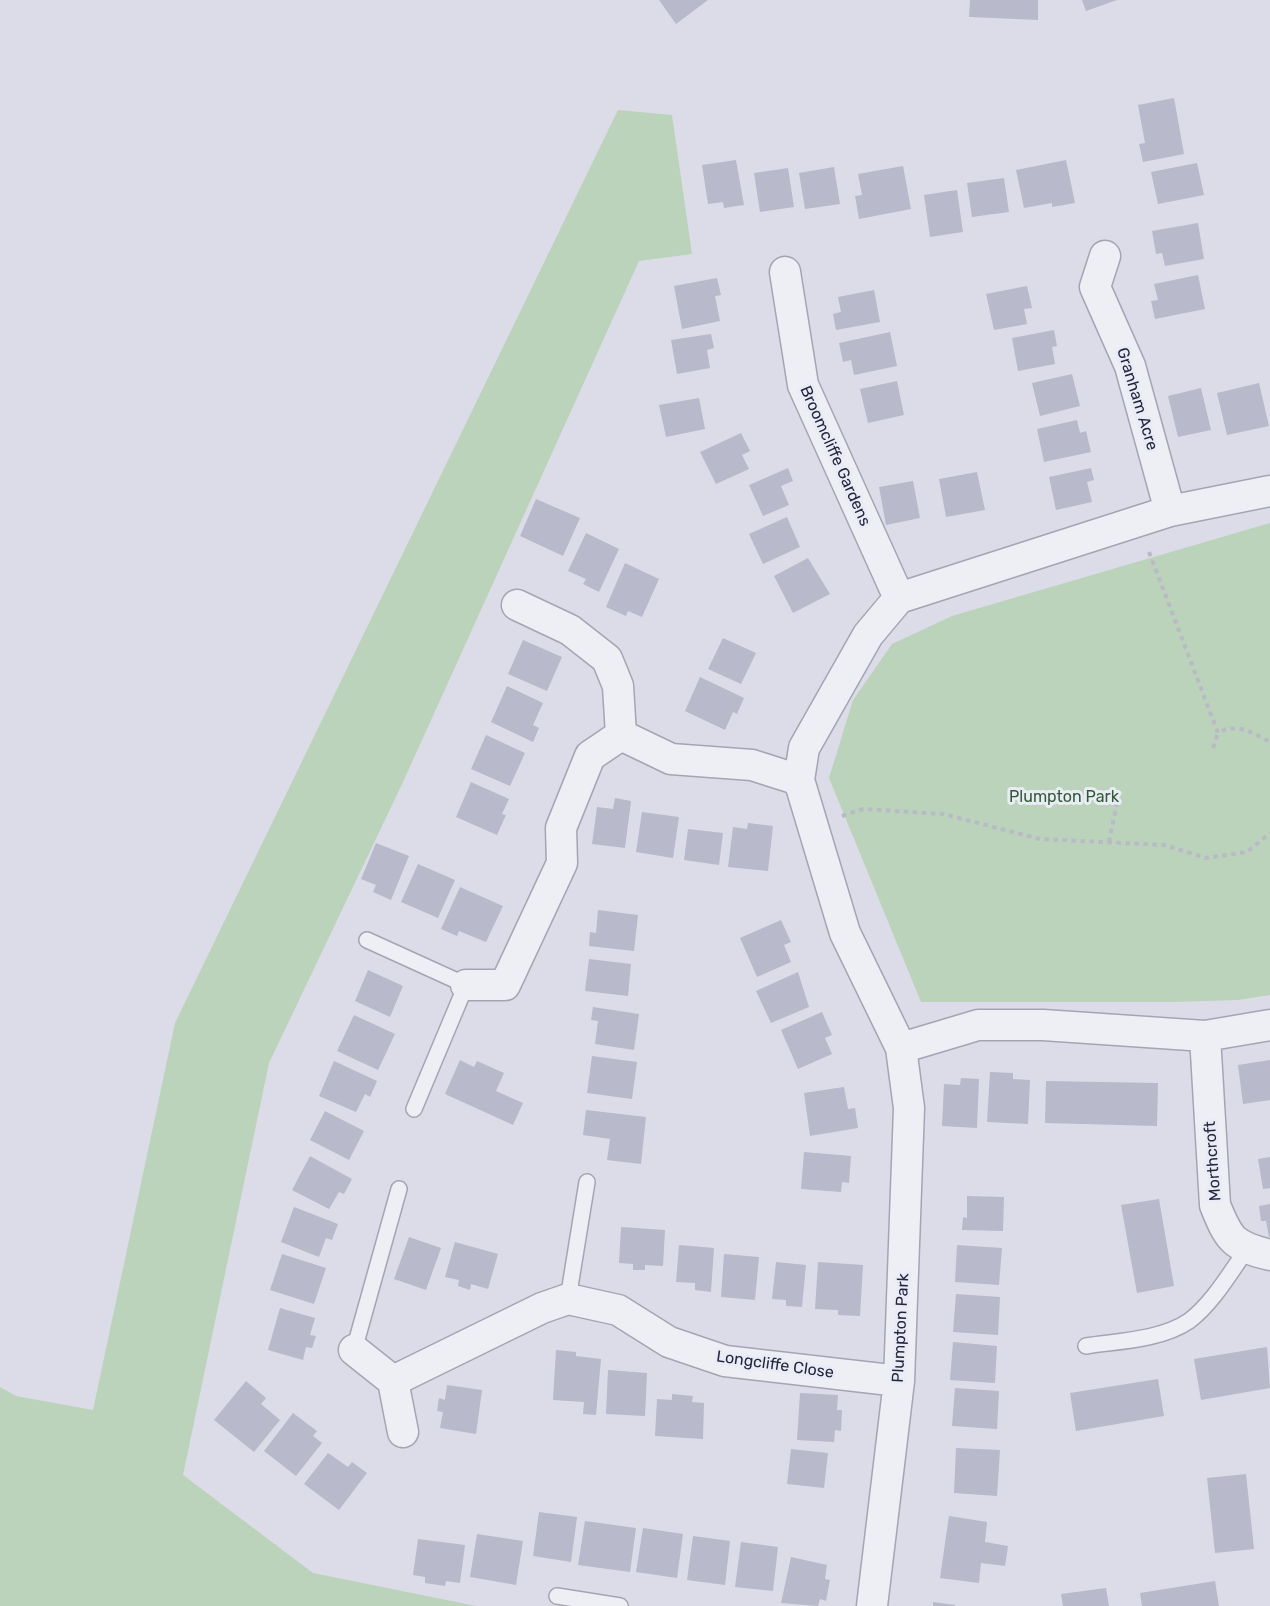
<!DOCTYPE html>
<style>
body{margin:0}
canvas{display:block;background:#dbdce7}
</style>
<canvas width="1270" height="1606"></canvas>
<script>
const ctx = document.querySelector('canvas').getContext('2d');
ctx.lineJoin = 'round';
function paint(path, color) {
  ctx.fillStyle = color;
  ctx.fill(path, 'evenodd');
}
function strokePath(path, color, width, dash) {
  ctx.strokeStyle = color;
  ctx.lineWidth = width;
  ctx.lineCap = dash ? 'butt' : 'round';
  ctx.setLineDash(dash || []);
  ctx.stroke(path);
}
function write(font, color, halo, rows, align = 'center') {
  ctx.font = font + ' Rubik,sans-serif';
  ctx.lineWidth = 6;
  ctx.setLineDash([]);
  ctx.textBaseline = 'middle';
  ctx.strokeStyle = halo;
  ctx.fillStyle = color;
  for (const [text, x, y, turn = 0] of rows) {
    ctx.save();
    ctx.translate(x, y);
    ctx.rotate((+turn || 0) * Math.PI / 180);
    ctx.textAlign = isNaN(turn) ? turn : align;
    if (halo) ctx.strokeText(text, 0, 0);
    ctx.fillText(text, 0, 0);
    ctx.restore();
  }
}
paint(new Path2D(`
 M618,110L672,115L692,254L639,261L403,782L269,1063L183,1475L313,1573L476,1606H0V1387L16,1396L93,1410L175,1023Z
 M1270,523V995L1238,1000L1172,1002H921L829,778L853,700L892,644L952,616Z`), '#bbd2bb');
paint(new Path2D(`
 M659,0H708L676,24Z
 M970,0H1038V20L969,17Z
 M1082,0H1117L1086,11Z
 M1174,98L1184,154L1143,162L1139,144L1145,143L1138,105Z
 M736,160L744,205L724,208L723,202L708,204L702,165Z
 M1066,160L1075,203L1052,207V203L1024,208L1016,170Z
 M1197,163L1204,195L1158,204L1151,172Z
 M903,166L911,209L859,219L855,196L862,195L858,174Z
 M834,167L840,204L805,209L799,173Z
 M788,168L794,207L760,212L754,173Z
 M1004,178L1009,212L972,217L967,183Z
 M957,190L963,232L930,237L924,195Z
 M1198,223L1204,259L1165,266L1162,253L1156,254L1152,231Z
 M1198,275L1205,309L1155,319L1151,301L1158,300L1154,284Z
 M717,278L721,295L715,296L720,321L682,329L674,286Z
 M1027,286L1032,308L1024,309L1027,324L994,330L986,294Z
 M874,290L880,322L836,330L833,314L841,312L838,297Z
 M1054,330L1057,346L1052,347L1055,364L1018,371L1012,338Z
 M890,332L897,366L854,375L851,360L843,362L839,343Z
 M711,334L714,348L707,350L710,368L677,374L671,340Z
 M1072,374L1080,406L1040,416L1032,383Z
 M897,381L904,415L868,423L860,389Z
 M1259,383L1269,426L1227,435L1217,393Z
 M1201,388L1211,430L1178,437L1168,396Z
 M699,398L705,429L666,437L659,405Z
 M1077,420L1080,433L1086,431L1091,452L1044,462L1037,429Z
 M741,433L750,451L742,455L749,469L716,484L700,452Z
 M788,468L793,481L781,486L789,505L763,516L749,485Z
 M1091,468L1094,480L1087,482L1092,502L1056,510L1049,477Z
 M977,472L985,510L946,517L939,479Z
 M913,481L920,518L886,525L879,487Z
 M536,499L580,518L563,556L520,536Z
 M787,517L800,547L763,564L749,534Z
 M586,533L619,549L599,592L583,584L586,579L568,571Z
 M808,558L830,594L793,613L774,576Z
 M625,563L659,579L642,617L628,611L626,616L606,607Z
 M723,638L756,653L741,684L708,669Z
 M523,640L562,657L547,691L508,674Z
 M700,677L744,698L737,714L733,712L725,730L685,711Z
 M507,686L543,703L533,725L539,728L533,742L491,722Z
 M486,735L525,753L510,786L471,769Z
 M471,782L509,799L502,814L506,815L497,835L456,817Z
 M615,798L631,801L625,848L592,844L597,807L613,809Z
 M642,812L679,817L673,858L636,852Z
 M748,823L773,826L768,871L728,867L733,827L747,829Z
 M688,829L723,833L719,865L684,860Z
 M376,843L409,856L391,900L373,892L376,885L361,879Z
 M418,864L455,880L438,918L401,902Z
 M460,887L503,906L486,942L459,931L457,936L441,929Z
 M598,910L638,915L634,951L589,946L590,932L596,933Z
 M781,920L791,942L784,945L791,962L757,977L740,938Z
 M589,959L631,964L628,996L585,991Z
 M368,970L403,986L390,1017L355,1001Z
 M798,972L809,1007L771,1023L756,991Z
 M593,1007L639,1014L634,1050L595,1044L598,1021L591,1020Z
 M822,1012L832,1035L825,1038L832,1054L798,1069L781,1030Z
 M354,1015L395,1034L378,1070L337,1051Z
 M592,1056L637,1062L632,1099L587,1093Z
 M460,1060L474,1067L477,1061L504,1073L496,1091L523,1103L513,1125L445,1094Z
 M1270,1060V1100L1243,1104L1238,1065Z
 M334,1061L377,1081L370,1097L365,1094L356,1112L319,1096Z
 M990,1072L1013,1073V1079L1030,1080L1028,1124L987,1122Z
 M961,1078L979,1079L977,1128L942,1126L944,1084L960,1085Z
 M1046,1081L1158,1083L1157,1126L1045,1123Z
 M844,1087L848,1109L855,1108L858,1128L810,1136L804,1093Z
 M586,1110L646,1117L641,1164L607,1160L610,1139L583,1135Z
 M325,1111L364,1131L349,1160L310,1140Z
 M804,1152L851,1156L849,1183L842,1182L841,1192L801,1189Z
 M310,1156L352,1179L344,1194L339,1192L329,1209L292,1190Z
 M1270,1157V1188L1263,1189L1258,1159Z
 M967,1196L1004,1197L1003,1231L962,1230L963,1217L967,1218Z
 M1159,1199L1174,1286L1137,1293L1121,1205Z
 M1270,1204V1237H1269L1266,1221H1261L1259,1206Z
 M294,1207L338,1224L332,1240L326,1238L319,1257L281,1242Z
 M621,1227L665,1230L663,1266L645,1265V1270H633V1264L619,1263Z
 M409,1237L441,1248L426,1290L394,1279Z
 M455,1242L498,1254L488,1289L471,1284L470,1290L458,1286L459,1280L445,1277Z
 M679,1245L714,1248L711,1292L695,1290V1283L676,1282Z
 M957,1245L1002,1248L999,1285L955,1282Z
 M282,1254L326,1268L314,1304L270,1290Z
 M724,1254L759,1257L755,1300L721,1297Z
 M776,1262L806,1265L802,1307L786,1306V1300L772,1299Z
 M818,1262L863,1265L860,1316L838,1315V1310L815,1309Z
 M956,1294L1000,1297L998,1335L953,1332Z
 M280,1308L315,1318L310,1335L316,1336L312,1348L306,1347L303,1360L268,1350Z
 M953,1342L997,1346L995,1383L950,1380Z
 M1267,1347L1270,1388L1201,1400L1194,1359Z
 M556,1350L576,1352V1356L601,1359L596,1415L583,1414L584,1402L553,1400Z
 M608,1370L647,1373L645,1416L606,1414Z
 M1158,1379L1164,1416L1076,1431L1070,1393Z
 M246,1381L266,1398L261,1404L280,1420L254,1452L214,1420Z
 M447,1385L482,1390L476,1434L440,1428L443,1412L437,1411L439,1398L445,1400Z
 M955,1388L999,1391L997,1429L952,1426Z
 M800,1393L838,1395L837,1410H842L841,1431L835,1430L834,1442L797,1440Z
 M672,1394L693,1396L692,1402L704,1403L703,1439L655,1436L657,1399L672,1400Z
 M293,1413L317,1431L313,1436L322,1443L296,1476L264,1451Z
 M956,1448L1000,1450L997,1496L954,1493Z
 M791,1449L828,1453L824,1488L787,1484Z
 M328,1453L348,1467L352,1462L367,1473L339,1510L304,1484Z
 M1246,1474L1254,1549L1215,1553L1207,1478Z
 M539,1512L577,1517L571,1562L533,1556Z
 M949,1516L987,1522L985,1542L1008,1546L1005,1566L981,1563L979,1583L940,1578Z
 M585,1521L636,1528L630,1572L578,1565Z
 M643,1528L683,1534L677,1578L636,1572Z
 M477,1534L523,1541L516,1585L470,1577Z
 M693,1536L730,1541L725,1585L687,1580Z
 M418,1539L465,1545L460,1583L446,1581L445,1586L425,1583V1577L413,1575Z
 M741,1542L778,1547L773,1591L735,1587Z
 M791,1557L827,1565L825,1579L830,1580L826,1601L820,1599L818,1606L781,1603Z
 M1215,1581L1219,1606H1142L1140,1593Z
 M1106,1588L1109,1606H1063L1061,1594Z
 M933,1602L955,1605V1606H933Z`), '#b8b9ca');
const lane = new Path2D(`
 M367,940L466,985L414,1109
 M568,1299L587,1182
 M1086,1346C1118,1341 1161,1340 1189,1321C1212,1304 1230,1273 1247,1249
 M354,1350L399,1189
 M557,1596L620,1606`);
const street = new Path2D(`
 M1105,256L1095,287L1130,366L1170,511
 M785,272L803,385L899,598
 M517,605L570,630L607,659L618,686L621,735
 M466,985H505L562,863L561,828L590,756L621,735L671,759L752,765L799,780
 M1205,1036L1215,1205C1229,1240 1233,1246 1270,1255
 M901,1048L978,1025H1043L1205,1036L1270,1025
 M354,1350L393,1381L403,1432
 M393,1381L542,1308L568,1299L618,1310L669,1342L725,1361L899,1381
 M872,1606L899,1381L909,1108L901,1048L845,933L799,780L804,748L868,635L899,598L1170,511L1270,491`);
strokePath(lane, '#a4a5b4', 18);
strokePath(street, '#a4a5b4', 33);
strokePath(new Path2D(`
 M1149,552L1218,733C1236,722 1254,733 1270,742
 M1213,748L1218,733
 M842,816L863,809L943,814L1040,839L1164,845L1206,858L1247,852L1270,833
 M1109,842L1117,803`), '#b9bac5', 4, [4.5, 4.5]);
strokePath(lane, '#eeeef5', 15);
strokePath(street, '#eeeef5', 30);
write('16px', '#24263e', '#eaecf5', [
 ["Granham Acre",1137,399,73],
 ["Broomcliffe Gardens",835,456,66],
 ["Morthcroft",1213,1161,-94],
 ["Plumpton Park",901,1328,-87],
 ["Longcliffe Close",775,1365,8]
]);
write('16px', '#2f5b33', '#eaecf5', [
 ["Plumpton Park",1064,797]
]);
</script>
